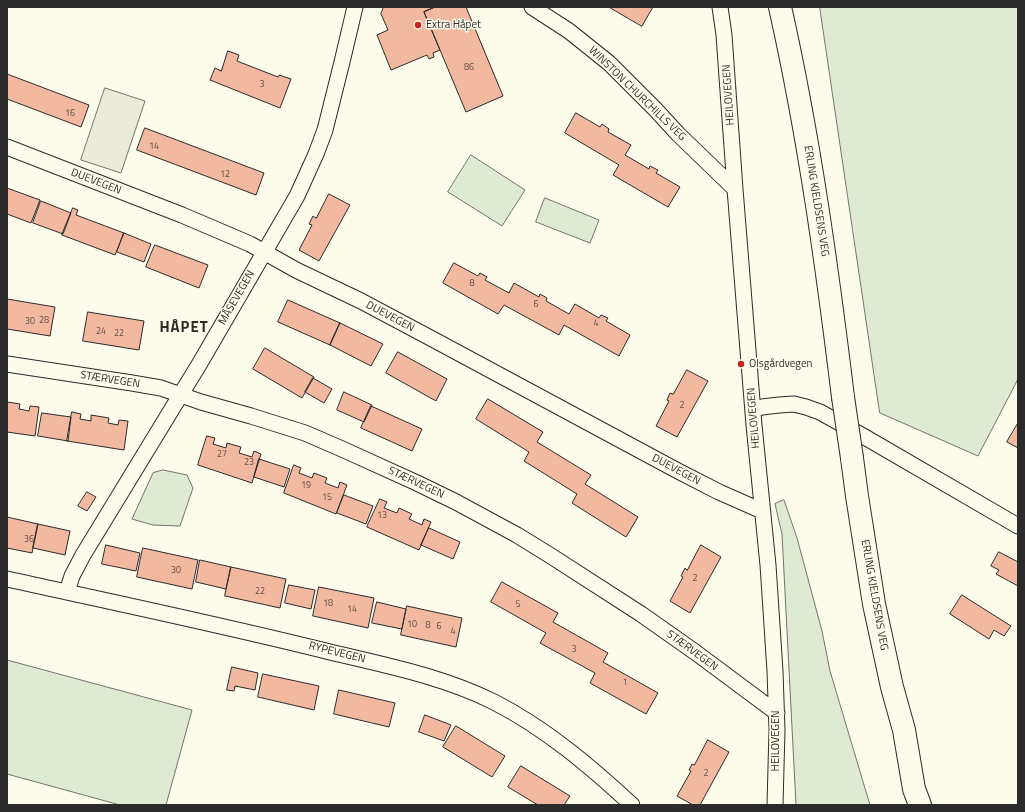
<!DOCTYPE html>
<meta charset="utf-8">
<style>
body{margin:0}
#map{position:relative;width:1025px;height:812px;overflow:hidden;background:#fdfbea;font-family:"Titillium Web",sans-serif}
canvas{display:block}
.frame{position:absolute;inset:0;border:8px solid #2b2b2b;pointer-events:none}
</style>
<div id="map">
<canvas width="1025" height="812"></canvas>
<div class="frame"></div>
</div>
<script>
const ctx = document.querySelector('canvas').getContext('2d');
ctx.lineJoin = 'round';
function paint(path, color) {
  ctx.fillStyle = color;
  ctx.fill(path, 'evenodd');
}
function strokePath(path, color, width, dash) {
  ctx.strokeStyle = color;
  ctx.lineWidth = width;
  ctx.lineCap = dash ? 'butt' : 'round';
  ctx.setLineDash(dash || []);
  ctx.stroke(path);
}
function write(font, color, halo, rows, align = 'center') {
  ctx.font = font + ' "Titillium Web",sans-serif';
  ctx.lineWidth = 3;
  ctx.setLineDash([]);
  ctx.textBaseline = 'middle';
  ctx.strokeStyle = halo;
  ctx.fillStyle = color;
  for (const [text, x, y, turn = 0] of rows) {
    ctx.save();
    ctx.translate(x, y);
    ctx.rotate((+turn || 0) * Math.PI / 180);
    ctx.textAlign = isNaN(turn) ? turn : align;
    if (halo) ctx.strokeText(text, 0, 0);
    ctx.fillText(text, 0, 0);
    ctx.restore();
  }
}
const green = new Path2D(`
 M820,7H1018V379L978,456L880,413Z
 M471,155L525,190L502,226L448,192Z
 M545,198L599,220L590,243L536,222Z
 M163,470L187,475L193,488L180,526L153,525L132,519L153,473Z
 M784,500L797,538L822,631L830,671L870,805H796L782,534L775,504Z
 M7,660L192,710L166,805H120L7,774Z`);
paint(green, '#deebd1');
strokePath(green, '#74746e', 1);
const parking = new Path2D(`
 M105,88L145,101L121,173L81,160Z`);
paint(parking, '#eceadb');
strokePath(parking, '#74746e', 1);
const building = new Path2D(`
 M384,7H435L424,12L440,50L433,53L434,57L429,59L427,55L391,70L377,35L388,30L381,14Z
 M435,7H466L503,96L466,112L424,12Z
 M609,7H653L642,26Z
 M228,51L239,55L237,61L278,77L279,75L291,79L280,108L210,80L215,68L221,71Z
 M7,74L89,105L81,127L7,99Z
 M576,113L600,127L602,124L609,129L608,132L631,145L625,155L649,169L650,166L658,170L656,173L680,187L668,207L613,175L619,165L565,133Z
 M145,128L264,173L256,195L137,150Z
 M7,188L40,200L31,223L7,214Z
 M329,194L350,205L319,261L299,250L312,225L309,224L313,216L316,218Z
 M41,201L71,213L63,234L33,223Z
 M73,208L78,210L76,215L124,233L115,255L62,235Z
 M124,233L151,244L144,262L117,252Z
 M155,245L208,265L199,288L146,267Z
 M454,263L478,276L480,273L487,277L485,280L509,293L514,283L539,297L540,294L547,298L546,301L569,314L575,304L599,318L601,315L608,318L606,321L630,335L619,356L564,325L559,335L504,305L498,314L443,283Z
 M7,299L55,307L50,336L7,329Z
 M288,300L340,323L330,345L278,322Z
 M88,312L144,321L139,350L83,341Z
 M340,323L383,344L371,366L330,345Z
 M265,348L314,377L302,398L253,369Z
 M398,352L447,379L436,401L386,373Z
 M687,370L708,381L677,437L656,426L669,401L667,400L670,393L673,394Z
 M313,378L332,389L324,403L305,392Z
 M344,392L372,405L364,422L337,410Z
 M488,399L543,432L537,442L591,475L585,484L638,517L626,537L572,503L577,494L524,461L529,452L476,419Z
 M7,402L20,404L19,409L29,411L30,406L39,407L35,436L7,432Z
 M371,406L422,429L412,451L361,428Z
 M72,412L81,414L80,419L91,421V415L109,418L108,423L118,425L119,420L128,421L124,450L67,441Z
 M42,413L71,417L68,441L38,436Z
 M1018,423V448L1007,442Z
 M207,436L215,438L213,444L226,448L227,443L241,447L239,453L252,457L254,451L261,454L252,483L198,465Z
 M259,459L290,469L284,487L254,477Z
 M294,465L301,468L299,473L312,478L314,473L327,478L325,483L338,488L340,482L347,485L336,514L284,493Z
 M87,492L96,497L87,511L78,506Z
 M344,495L373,506L366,524L337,513Z
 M380,499L387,502L384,508L397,513L399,508L412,514L409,519L422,525L424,519L431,522L419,550L367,527Z
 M7,517L38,524L32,553L7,548Z
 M38,524L70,531L65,555L33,548Z
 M429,528L460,542L453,559L421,545Z
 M106,545L140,553L136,571L102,564Z
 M701,545L721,557L690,613L670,601L683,577L681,576L685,568L687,570Z
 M143,548L198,560L192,589L137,577Z
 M999,552L1018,562V561V586L996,574L999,570L991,566Z
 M200,560L231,567L226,589L196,582Z
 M231,567L286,579L280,608L225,596Z
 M502,582L558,613L553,622L608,653L603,662L658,693L646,714L590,683L595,673L540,643L546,633L491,602Z
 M289,585L315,590L311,609L285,603Z
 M319,587L374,598L368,628L313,616Z
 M962,595L1011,626L1004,636L994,630L989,639L950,614Z
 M377,602L406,609L402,629L372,623Z
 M407,606L462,618L456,647L401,635Z
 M232,667L258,673L255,690L235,686L234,691L227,690Z
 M263,674L319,686L314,710L258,697Z
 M339,690L395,703L389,727L334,714Z
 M425,715L451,725L444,741L419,732Z
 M456,726L505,756L492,777L443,747Z
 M708,740L729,752L700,805H693L677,796L691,771L689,770L692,764L694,765Z
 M521,766L570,796L564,805H538L508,787Z`);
paint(building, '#f2b8a0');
strokePath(building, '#2b2b2b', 1);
const minor = new Path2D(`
 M532,7L569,31L609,63L656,110L678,134L735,189
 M720,7L724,35L735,189L754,425L768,565L775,671L777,730L775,805
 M7,147L182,215L250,244L296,270L361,301L438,342L678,471L719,492L762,511
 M7,364L132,383L161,388L201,402L251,416L305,433L342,449L417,483L456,502L517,535L551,556L641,614L695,652L777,713
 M753,410L762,407L779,405L794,404L806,407L820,412L863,436L1018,526
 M7,579C112,602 217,624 322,650C379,664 440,675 494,702C545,728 590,766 632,805
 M67,592L72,576L83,555L200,363L297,196L316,154L325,130L342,62L355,7`);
const trunk = new Path2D(`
 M780,7C809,136 827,266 843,397
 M852,458L857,496L874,604L892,687L904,730L914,789L920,805`);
strokePath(minor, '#2b2b2b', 17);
strokePath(trunk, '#2b2b2b', 24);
strokePath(minor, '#fdfbea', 15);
strokePath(trunk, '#fdfbea', 22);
const trunkBridge = new Path2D(`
 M843,397L852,458`);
strokePath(trunkBridge, '#2b2b2b', 24, []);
strokePath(trunkBridge, '#fdfbea', 22);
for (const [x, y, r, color] of [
 [418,25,4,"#c62828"],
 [741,364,4,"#c62828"]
]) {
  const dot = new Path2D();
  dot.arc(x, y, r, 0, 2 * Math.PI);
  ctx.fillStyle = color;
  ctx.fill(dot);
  strokePath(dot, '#fdfbea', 1.5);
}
write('9px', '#5d4e48', null, [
 ["86",469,68],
 ["3",262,85],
 ["16",70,114],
 ["14",154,147],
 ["12",225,175],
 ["8",472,284],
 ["6",536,305],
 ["28",44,321],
 ["30",30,322],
 ["4",596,324],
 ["24",101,332],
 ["22",119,334],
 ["2",682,406],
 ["27",222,455],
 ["23",249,463],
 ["19",306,486],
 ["15",327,498],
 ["13",382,516],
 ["36",29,540],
 ["30",176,571],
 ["2",695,579],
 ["22",260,592],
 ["18",328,604],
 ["5",518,605],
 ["14",352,610],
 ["10",412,625],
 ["8",428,626],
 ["6",439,627],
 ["4",453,632],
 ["3",574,650],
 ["1",625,683],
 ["2",706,774]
]);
write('11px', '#2b2b2b', '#fdfbea', [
 ["Extra Håpet",426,25],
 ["Olsgårdvegen",749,364]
], 'left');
write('11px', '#2b2b2b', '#fdfbea', [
 ["WINSTON CHURCHILLS VEG",637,94,44],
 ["HEILOVEGEN",729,95,-94],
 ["DUEVEGEN",96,182,21],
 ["ERLING KJELDSENS VEG",816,201,81],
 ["MÅSEVEGEN",237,298,-60],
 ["DUEVEGEN",390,317,28],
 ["STÆRVEGEN",110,380,9],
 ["HEILOVEGEN",754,418,-95],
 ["DUEVEGEN",676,470,28],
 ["STÆRVEGEN",416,483,25],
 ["ERLING KJELDSENS VEG",874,595,80],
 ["STÆRVEGEN",692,651,36],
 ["RYPEVEGEN",337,653,14],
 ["HEILOVEGEN",776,741,-90]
]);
ctx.letterSpacing = '1px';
write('bold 15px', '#2b2b2b', '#fdfbea', [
 ["HÅPET",184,328]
]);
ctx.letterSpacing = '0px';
</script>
